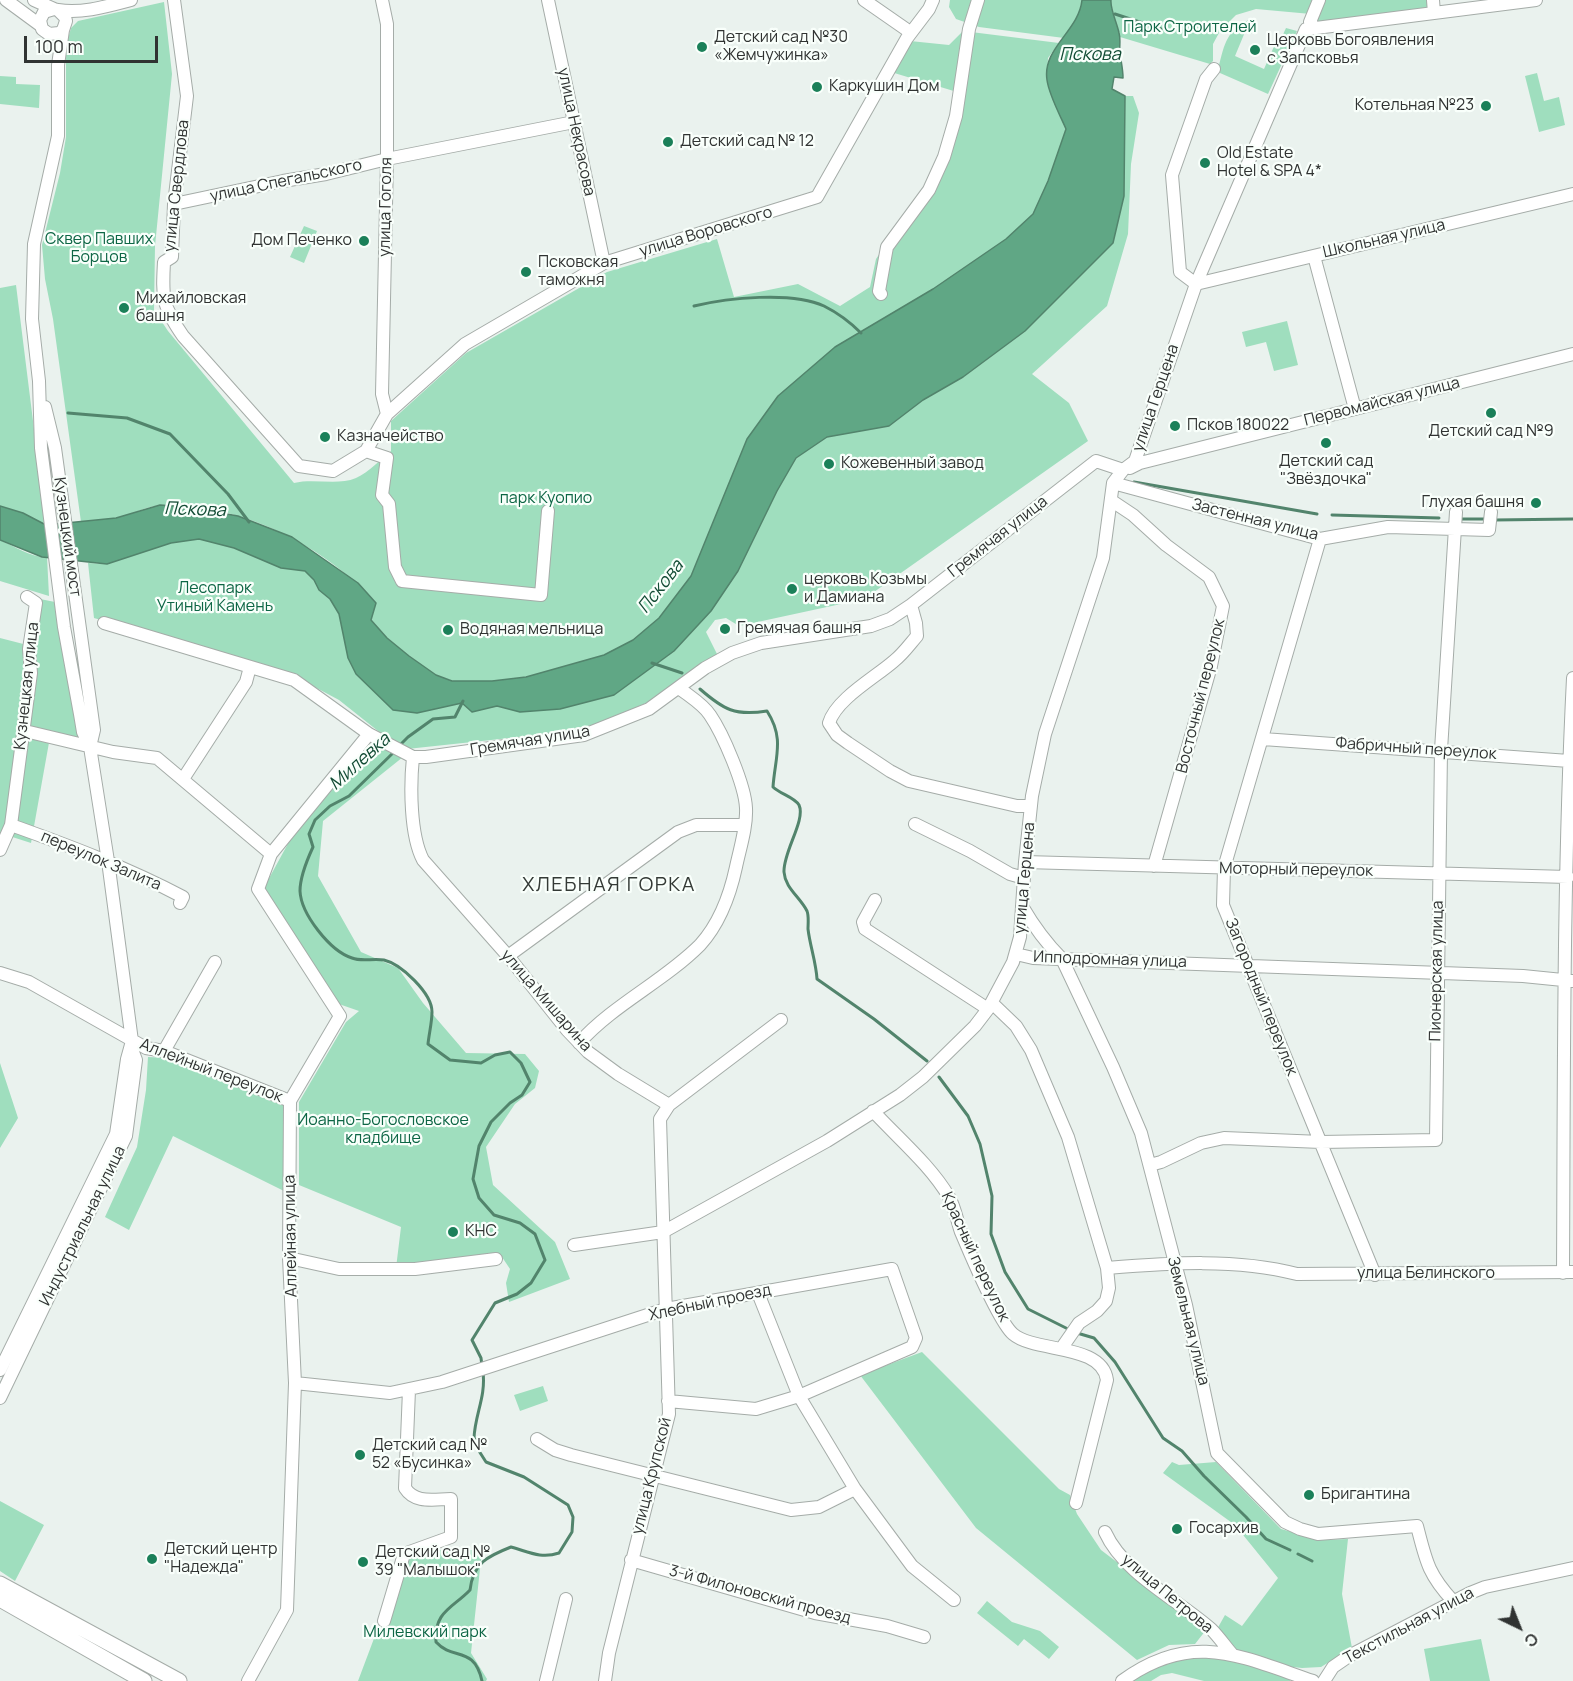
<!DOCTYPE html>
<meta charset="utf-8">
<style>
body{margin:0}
#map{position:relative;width:1573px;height:1681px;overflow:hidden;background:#eaf2ee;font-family:Manrope,sans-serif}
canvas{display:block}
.north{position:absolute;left:1489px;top:1597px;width:60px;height:60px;-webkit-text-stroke:4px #f9fffb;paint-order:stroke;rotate:137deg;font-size:16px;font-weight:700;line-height:24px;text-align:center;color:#303332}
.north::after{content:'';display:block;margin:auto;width:21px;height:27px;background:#303332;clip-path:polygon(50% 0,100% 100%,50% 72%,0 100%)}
.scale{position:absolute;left:24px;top:36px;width:134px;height:27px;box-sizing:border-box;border:3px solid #303332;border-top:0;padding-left:8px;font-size:18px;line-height:21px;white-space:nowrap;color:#303332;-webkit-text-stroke:4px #f9fffb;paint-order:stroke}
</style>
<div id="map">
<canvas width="1573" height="1681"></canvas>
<div class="north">С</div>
<div class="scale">100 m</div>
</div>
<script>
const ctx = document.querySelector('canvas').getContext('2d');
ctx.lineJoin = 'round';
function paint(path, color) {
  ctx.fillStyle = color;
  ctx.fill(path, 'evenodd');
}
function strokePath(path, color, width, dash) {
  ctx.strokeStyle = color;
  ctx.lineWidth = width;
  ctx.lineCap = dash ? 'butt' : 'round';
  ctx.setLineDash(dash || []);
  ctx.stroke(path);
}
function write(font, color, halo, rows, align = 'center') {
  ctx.font = font + ' Manrope,sans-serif';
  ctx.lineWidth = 4.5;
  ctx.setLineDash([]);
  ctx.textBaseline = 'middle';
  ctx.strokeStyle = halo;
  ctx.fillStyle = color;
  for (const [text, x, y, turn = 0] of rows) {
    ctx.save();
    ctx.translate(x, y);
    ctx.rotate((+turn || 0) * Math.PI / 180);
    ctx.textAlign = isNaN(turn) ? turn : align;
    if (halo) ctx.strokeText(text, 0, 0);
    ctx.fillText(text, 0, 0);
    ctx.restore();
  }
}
paint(new Path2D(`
 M950,0H1082V9L1064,38L979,27L956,19L949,7Z
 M1111,0H1317L1311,14L1256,9L1236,15L1220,31L1213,44V61L1210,64L1120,37C1118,27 1110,8 1111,0Z
 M1324,0H1430L1431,11L1314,24Z
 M164,2L172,74L155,246L154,310L168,331L294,483C314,478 337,486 356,478C369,472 381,459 391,451V421L466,353L607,272L717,239L734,297L798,284L840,306L870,287L876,259L938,166L957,92L891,72L910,41L949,45L963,31L1059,43L1048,58L1047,79L1066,129L1048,181L1033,214L1006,239L933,289L835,347L713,523L691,576L659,618L633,640L604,655L526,677L492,681H453L436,675L409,656L387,638L371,620L376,603C324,545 240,503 162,505C147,506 132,514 118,518C106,521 93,521 81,522L53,319L45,279L42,245L60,173L66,137V46L71,28L78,21Z
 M1253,18L1255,26L1251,34L1245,32L1235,56L1264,69L1276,42L1279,43L1286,28L1297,31L1268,94L1220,73L1218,69C1225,42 1226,30 1253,18Z
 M1537,73L1544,101L1559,97L1565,125L1539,132L1525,76Z
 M0,76L16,77V84L40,85L39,108L0,104Z
 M1125,96H1133L1139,113L1131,164L1128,234L1107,306L1032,374L1069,403L1088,441L864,599L739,626L726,618L715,620L706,632L717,654L651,701L597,724L547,734L407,749L378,731L339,700L296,677L94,618L88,563L107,564L171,543L199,539L234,548L281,568L305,571L314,580L319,590L330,599L339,614L348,658L366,683L393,710L462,703L472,712L497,706L520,712L711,611L738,571L777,491L796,458L827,437L889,426L923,400L963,377L1025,331L1113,243L1124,196Z
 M304,226L317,231L304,263L290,257Z
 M16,285L46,525L23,513L0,506V288Z
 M1287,321L1298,365L1274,371L1266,342L1246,347L1242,332Z
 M0,540C14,546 32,558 47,557L49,596L0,581Z
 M40,599L55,602L80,741L50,737L31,843L0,833V638L35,647Z
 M378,744L403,757L323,821L318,876L361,952L398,968L423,1003L466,1053L525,1054L539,1071L535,1088L515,1104L486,1147L493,1185L555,1242L570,1279L509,1302L506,1283L510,1269L502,1257L396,1268L401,1227L299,1185V1102L346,1022L359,1011L336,1003L264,890L267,882L296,829L357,762Z
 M148,1057L169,1058L287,1103L286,1192L173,1136L129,1230L105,1217L137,1147L146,1090Z
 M0,1063L18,1118L0,1148Z
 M922,1352L1059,1489L1070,1495L1077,1514L1101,1550L1206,1630L1195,1644L1169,1645L1137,1660L976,1528L860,1375Z
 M543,1386L548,1401L520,1411L514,1395Z
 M1172,1462L1179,1465L1216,1462L1281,1529L1321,1540L1348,1539L1342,1594L1352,1648L1321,1667L1302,1668L1283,1666L1231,1648L1216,1631L1225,1615L1242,1626L1278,1578L1235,1525L1163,1473Z
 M0,1501L44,1525L15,1581L0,1571Z
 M404,1550H482L471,1653L487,1679L486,1681H358L396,1580Z
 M987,1601L1012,1622L1040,1631L1059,1647L1049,1659L1024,1639L1018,1646L977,1613Z
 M1481,1639L1490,1681H1430L1424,1649Z
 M1228,1656L1277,1671L1291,1681H1204L1172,1673L1161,1675L1151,1681H1132L1171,1658Z`), '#9fdebe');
const water = new Path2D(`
 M1082,0H1111C1110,9 1117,23 1119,33C1121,40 1119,47 1120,53C1121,62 1123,69 1123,78L1114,77L1112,89L1125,96L1124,196L1113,243L1025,331L963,377L923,400L889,426L827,437L796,458L777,491L738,571L711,611L674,651L614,695L560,709L520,712L497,706L472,712L462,703L417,713L393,710L356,674L348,658L339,614L330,599L319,590L314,580L305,571L281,568L234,548L199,539L171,543L107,564L42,557L0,540V506L23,513L46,525L116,518L160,505L187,507L238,516L292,537L358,583L376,603L371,620L387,638L409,656L436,675L452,681H492L526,677L604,655L633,640L659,618L691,576L747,439L778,396L835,347L933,289L1006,239L1033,214L1048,181L1066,129C1060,115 1049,95 1047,80C1042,48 1079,31 1082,0Z`);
paint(water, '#60a785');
strokePath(water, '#52846c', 1.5);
strokePath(new Path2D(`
 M1115,14L1161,29
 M694,306C727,298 792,291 824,306C836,312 851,323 861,333
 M68,413L127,418L170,434L228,494L249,522
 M1134,482L1317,514
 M1332,515L1439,518
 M1458,519H1487
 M1494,520L1573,519
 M652,663L682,673
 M700,689C724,710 735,716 767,711C785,739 775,757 773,787C780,794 794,797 799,805C806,820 783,852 784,872C785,888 800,897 807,911C809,916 808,924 808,929C810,946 816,962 817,979L874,1019L927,1061
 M399,746L408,737L433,719L455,717L463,701
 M395,751L349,796L330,806L315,820L309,834L313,847C307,860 300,876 300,891C301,914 330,951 352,958C362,962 373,958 384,960C401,964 432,993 432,1012C432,1022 429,1034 428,1044L450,1060L481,1063L495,1055L510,1052L521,1063L530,1082L522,1095L510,1103L491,1122L479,1146L473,1179L479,1198L494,1215L520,1223L535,1234L545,1260L531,1283L517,1294L495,1303L472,1340L481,1358L482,1366
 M939,1077L968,1116L980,1144L992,1196L991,1234L1005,1272L1028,1309L1068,1329
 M1077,1333L1094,1338L1115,1362L1163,1438L1182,1451L1204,1476L1246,1517L1266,1539L1290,1550
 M1298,1554L1312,1561
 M482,1681C474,1645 453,1661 436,1642C434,1611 453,1608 470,1590C473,1563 488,1556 511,1547C529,1552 541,1559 559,1553L572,1532L573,1517L568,1505L524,1477L486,1462L479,1451L481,1445L474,1438C475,1414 486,1397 483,1372`), '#52846c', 3);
const minor = new Path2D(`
 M6,0L40,25
 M34,0L54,9
 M174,0L187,96L174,204L172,257L164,262C162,297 162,306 183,336L299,466L333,471L366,451L387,414L465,344L604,263L817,197L907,38L929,9L933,0
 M382,0L387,24V159L382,394L387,414
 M548,0L604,263
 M864,0L910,32
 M1433,0L1434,13
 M58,10C82,14 108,6 131,0
 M1308,29L1536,0
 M1214,69L1206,79L1172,175L1180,272L1196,284L1573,194
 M174,204L283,181L326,174L387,159L574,122
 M1314,256L1355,409
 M881,294L879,291L887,247L929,190L944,157L956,116L969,29L978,0
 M45,407L55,448L94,730L90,747
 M366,451L387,458L382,495L389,504L395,567L402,581L541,595L548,511
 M1130,468L1140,463L1573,354
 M1113,483L1320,539L1388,527L1489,530L1491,512
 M1112,501L1133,515L1166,545L1209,577L1223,606L1211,666L1154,866
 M1320,539L1224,868L1223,905L1375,1275
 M911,605L916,623L917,636C910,644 903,654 894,661C876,677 836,699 829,723L837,735L848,743L890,771L909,781L1017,806H1031
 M104,623L294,680L369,734L413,757H426L584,735L649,709L705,668L732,653L761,643L871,626L890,619L911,605L1096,461L1123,470
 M25,731L113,752L157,758L271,854L258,889L340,1016L290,1101L289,1258L295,1383L287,1610L248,1681
 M1263,739L1569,761
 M413,757C410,786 410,835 423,860L508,956L567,1030L588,1052L618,1074L669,1105L660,1119L669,1414L609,1653L605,1681
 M183,779L246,682L250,667
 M915,824L970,851L1010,874L1024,878
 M11,825C70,846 128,868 183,897L180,903
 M0,850L11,825L31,673L29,649L36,603L27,597
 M271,854L369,734
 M1025,862L1568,877
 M875,900L863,922L865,929L988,1009
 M1022,906C1033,925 1046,943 1062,959L1113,1067L1141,1133L1186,1305L1217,1453L1285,1522L1300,1529L1318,1534L1417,1526C1426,1561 1428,1574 1453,1601
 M1016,954L1033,958L1523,976L1573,981
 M508,956L678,832L696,825H744
 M0,973L29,982L146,1048L164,1051L290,1101
 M992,1003L1016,1026L1031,1050L1068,1137L1107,1268L1109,1288L1106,1301L1097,1311L1079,1323L1061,1349
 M579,1043C614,1004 663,982 700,945C720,923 730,895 736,867C740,848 747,827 746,808C745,785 723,734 710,715C703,704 689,696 679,688
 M164,1051L215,962
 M669,1105L781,1020
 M873,1111C898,1138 931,1166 949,1197C955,1207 957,1221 961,1232C969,1251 999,1322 1013,1334C1035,1353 1102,1343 1107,1380L1076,1503
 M1150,1165L1161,1162L1201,1143L1224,1138L1321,1142L1436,1140L1441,750L1456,512
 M574,1245L663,1232L827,1141L900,1095L923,1077L975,1026L988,1009L1013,962L1020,937L1025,862L1032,796L1045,734L1103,558L1113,483L1123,470L1135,461L1196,284L1305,31L1306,29L1314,27L1310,22L1319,0
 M289,1258L339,1269H415L496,1259
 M1107,1268C1170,1263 1236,1258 1297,1274L1573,1272
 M1563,1273C1564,1075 1563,876 1573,678
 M758,1293L799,1396L855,1489L912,1566L954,1600
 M0,1370L116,1134L127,1059L132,1041L108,861L90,747L83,732L80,714L64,627L41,448L39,381L32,319L34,244L58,136V65L63,30L66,21L65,17L58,10L54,9L44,12L40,20L42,29L49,34L59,33L63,30
 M295,1383L390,1393L442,1382L666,1309L892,1269L916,1338L912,1347L799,1396L756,1409L668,1401
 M0,1398L126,1136L136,1060L131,1047
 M537,1439L555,1450L571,1455L791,1510L819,1507L855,1489
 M1105,1532C1124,1574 1177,1599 1211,1629C1219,1637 1225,1646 1232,1654
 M631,1560L815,1613L887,1626L924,1637
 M384,1621L404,1554L451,1537V1499C434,1499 415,1504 405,1488L409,1390
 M546,1681L566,1599
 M1122,1681C1192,1630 1239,1656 1313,1681
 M1324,1681L1333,1667L1349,1656L1470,1593L1485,1587L1573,1568`);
const major = new Path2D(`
 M0,1584L179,1681
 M0,1599L144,1681`);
strokePath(minor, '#a5aca8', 14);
strokePath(major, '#a5aca8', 17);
strokePath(minor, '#fff', 12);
strokePath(major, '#fff', 15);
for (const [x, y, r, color] of [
 [702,47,6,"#1b8059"],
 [1255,50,6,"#1b8059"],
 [817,87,6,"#1b8059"],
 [1486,106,6,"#1b8059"],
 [668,142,6,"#1b8059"],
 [1205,163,6,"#1b8059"],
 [364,241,6,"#1b8059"],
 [526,272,6,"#1b8059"],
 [124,308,6,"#1b8059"],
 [1491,413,6,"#1b8059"],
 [1175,426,6,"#1b8059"],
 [325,437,6,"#1b8059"],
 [1326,443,6,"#1b8059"],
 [829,464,6,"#1b8059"],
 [1536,503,6,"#1b8059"],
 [792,589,6,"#1b8059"],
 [725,629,6,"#1b8059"],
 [448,630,6,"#1b8059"],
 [453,1232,6,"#1b8059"],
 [360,1455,6,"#1b8059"],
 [1309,1495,6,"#1b8059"],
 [1177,1529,6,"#1b8059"],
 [152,1559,6,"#1b8059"],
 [363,1562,6,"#1b8059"]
]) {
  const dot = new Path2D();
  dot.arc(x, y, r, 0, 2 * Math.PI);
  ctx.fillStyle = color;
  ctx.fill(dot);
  strokePath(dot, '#f9fffb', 2);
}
write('16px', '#0d6645', '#f9fffb', [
 ["Парк Строителей",1190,28],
 ["Сквер Павших",99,240],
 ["Борцов",99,258],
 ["парк Куопио",546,499],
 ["Лесопарк",215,589],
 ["Утиный Камень",215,607],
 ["Иоанно-Богословское",383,1121],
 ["кладбище",383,1139],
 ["Милевский парк",425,1633]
]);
write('16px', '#303332', '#f9fffb', [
 ["Детский сад №30",714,38],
 ["«Жемчужинка»",714,56],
 ["Церковь Богоявления",1267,41],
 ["с Запсковья",1267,59],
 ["Каркушин Дом",829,87],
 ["Котельная №23",1474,106,"right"],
 ["Детский сад № 12",680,142],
 ["Old Estate",1217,154],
 ["Hotel & SPA 4*",1217,172],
 ["Дом Печенко",352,241,"right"],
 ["Псковская",538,263],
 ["таможня",538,281],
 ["Михайловская",136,299],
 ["башня",136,317],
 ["Псков 180022",1187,426],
 ["Детский сад №9",1491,432,"center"],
 ["Казначейство",337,437],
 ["Детский сад",1326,462,"center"],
 ["\"Звёздочка\"",1326,480,"center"],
 ["Кожевенный завод",841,464],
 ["Глухая башня",1524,503,"right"],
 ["церковь Козьмы",804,580],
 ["и Дамиана",804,598],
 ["Гремячая башня",737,629],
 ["Водяная мельница",460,630],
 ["КНС",465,1232],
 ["Детский сад №",372,1446],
 ["52 «Бусинка»",372,1464],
 ["Бригантина",1321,1495],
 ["Госархив",1189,1529],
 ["Детский центр",164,1550],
 ["\"Надежда\"",164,1568],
 ["Детский сад №",375,1553],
 ["39 \"Малышок\"",375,1571]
], 'left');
write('16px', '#303332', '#f9fffb', [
 ["улица Некрасова",576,132,78],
 ["улица Спегальского",286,181,-12],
 ["улица Свердлова",177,186,-84],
 ["улица Гоголя",386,207,-89],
 ["улица Воровского",706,232,-17],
 ["Школьная улица",1384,239,-13],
 ["улица Герцена",1156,398,-71],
 ["Первомайская улица",1382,402,-14],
 ["Застенная улица",1255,520,14],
 ["Кузнецкий мост",67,537,82],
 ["Гремячая улица",998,537,-38],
 ["Кузнецкая улица",27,686,-84],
 ["Восточный переулок",1201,696,-76],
 ["Гремячая улица",530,741,-9],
 ["Фабричный переулок",1416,749,4],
 ["переулок Залита",101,861,23],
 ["Моторный переулок",1296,870,1],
 ["улица Герцена",1025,878,-85],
 ["Ипподромная улица",1110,960,2],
 ["Пионерская улица",1437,971,-89],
 ["Загородный переулок",1261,997,68],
 ["улица Мишарина",546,1001,49],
 ["Аллейный переулок",211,1071,21],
 ["Индустриальная улица",83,1226,-64],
 ["Аллейная улица",291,1236,-91],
 ["Красный переулок",975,1257,65],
 ["улица Белинского",1426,1274],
 ["Хлебный проезд",710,1303,-12],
 ["Земельная улица",1188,1321,76],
 ["улица Крупской",652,1476,-76],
 ["улица Петрова",1167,1594,40],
 ["3-й Филоновский проезд",760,1595,15],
 ["Текстильная улица",1409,1626,-28]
]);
write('italic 18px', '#134c35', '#f9fffb', [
 ["Пскова",1090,55],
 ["Пскова",195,510,2],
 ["Пскова",661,587,-52],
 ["Милевка",360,762,-42]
]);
ctx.letterSpacing = '1.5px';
write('20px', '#343a36', '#f9fffb', [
 ["ХЛЕБНАЯ ГОРКА",609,885]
]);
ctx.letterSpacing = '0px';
</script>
